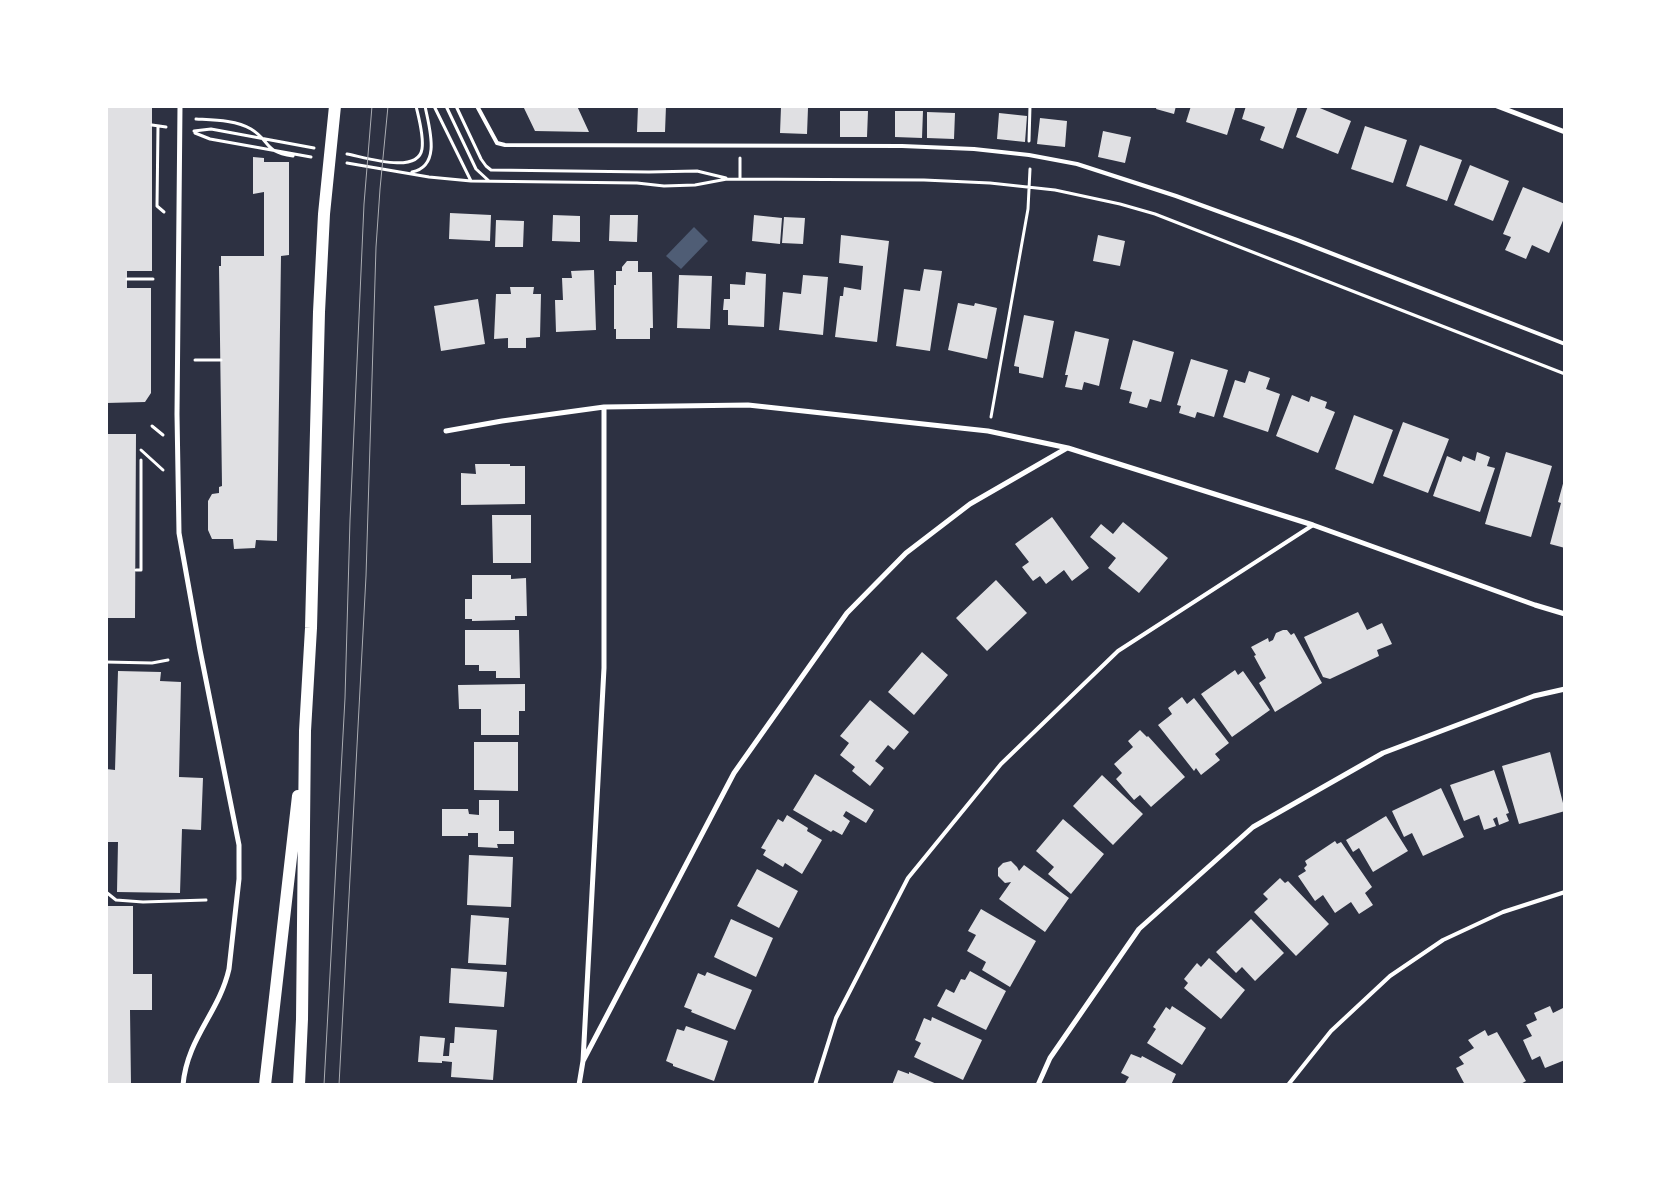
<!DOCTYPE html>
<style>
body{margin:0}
#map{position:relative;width:1671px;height:1191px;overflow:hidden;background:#2d3142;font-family:"Fira Sans",sans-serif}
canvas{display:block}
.frame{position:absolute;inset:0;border:108px solid #fff;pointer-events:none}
</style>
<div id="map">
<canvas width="1671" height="1191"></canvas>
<div class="frame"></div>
</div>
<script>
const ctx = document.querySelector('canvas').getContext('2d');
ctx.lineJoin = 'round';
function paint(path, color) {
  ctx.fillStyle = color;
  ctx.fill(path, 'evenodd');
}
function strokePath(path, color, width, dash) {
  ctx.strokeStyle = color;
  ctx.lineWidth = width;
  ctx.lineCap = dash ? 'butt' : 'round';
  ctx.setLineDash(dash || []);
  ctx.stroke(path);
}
paint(new Path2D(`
 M694,227L708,241L681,269L666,256Z`), '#4f5d75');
paint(new Path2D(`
 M106,106H152V271H127V288H151V393L145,402L106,403Z
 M523,106H577L589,132L535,131Z
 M638,106H666L665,132H637Z
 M1157,106H1176L1174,114L1156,109Z
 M1191,106H1236L1227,135L1186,122Z
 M1246,106H1298L1283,149L1260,140L1265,127L1242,119Z
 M1308,106H1315L1351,121L1338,154L1296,137Z
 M781,107L808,108L807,134L780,133Z
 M840,111H868L867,137H840Z
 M895,111H923L922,138L895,137Z
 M927,112L955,113L954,139L927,138Z
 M999,113L1027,116L1025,142L997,139Z
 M1040,118L1067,121L1065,147L1037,144Z
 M1365,126L1407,140L1393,183L1351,169Z
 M1103,131L1131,137L1125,163L1098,157Z
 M1420,145L1462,160L1447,201L1406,186Z
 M253,157L264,158V162H289V255L281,256L277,541L256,540L255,548L234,549L233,539H212L208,530V501L212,494L219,493V487L222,486L219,266H221V256H264V192L253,194Z
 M1470,165L1509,181L1493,221L1454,205Z
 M1523,187L1565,204V216L1549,253L1532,245L1526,259L1505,250L1511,237L1503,234Z
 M450,213L491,215L490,241L449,239Z
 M553,215L580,216V242L552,241Z
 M610,215H638L637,242L609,241Z
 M754,215L782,218L780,244L752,241Z
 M784,217L805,218L803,244L782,243Z
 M496,220L524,221L523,247H495Z
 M841,235L889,241L877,342L835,337L840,296H843L844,287L861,290L863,266L839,263Z
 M1098,235L1125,241L1120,266L1093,261Z
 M627,261H638V272H652L653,328H650V339H616V329H614V285H616V271H622V267Z
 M924,269L942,271L930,351L896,346L904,289L920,291Z
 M594,270L596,330L556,332L555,300H563L562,278H572L571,271Z
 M746,272L766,274L764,327L728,325V310H723L724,299H730V284L745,285Z
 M679,275L712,276L710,329L677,328Z
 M803,275L828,277L823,335L779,330L783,292L801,294Z
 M510,287H534L533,294H541L540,337L526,338V348H508V338L494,339L496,294H511Z
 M478,299L485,344L441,351L434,306Z
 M958,303L974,306L975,303L997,308L987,359L948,350Z
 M1024,315L1054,321L1043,378L1019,373V367L1014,366Z
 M1075,331L1109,339L1099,386L1084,382L1082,390L1065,387L1068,375H1065Z
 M1133,340L1174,352L1161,402L1150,399L1147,408L1129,403L1132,392L1120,389Z
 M1191,359L1228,370L1214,417L1197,412L1195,418L1179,413L1181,406L1177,405Z
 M1249,371L1270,378L1266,389L1280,394L1268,432L1223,417L1235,380L1245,383Z
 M1292,395L1309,402L1311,396L1327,402L1325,408L1335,412L1318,453L1276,436Z
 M1354,415L1393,430L1373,484L1335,469Z
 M1403,422L1449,439L1428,493L1383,476Z
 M106,434H136L135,618H106Z
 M1477,452L1490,457L1487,466L1495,468L1480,512L1433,496L1447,456L1461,462L1463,456L1475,461Z
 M1506,452L1552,466L1531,537L1485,524Z
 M475,464H510V466H525V504L461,505V473L476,474Z
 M1564,480H1565V548L1550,544L1561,503L1558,502Z
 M492,515H531V563H493Z
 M1052,517L1089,568L1072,581L1064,570L1046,584L1040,576L1033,581L1022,567L1029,562L1015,544Z
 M1123,522L1168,558L1139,593L1108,568L1116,558L1090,537L1101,524L1113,534Z
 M472,575H511V579L526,578L527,616H515V620L472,621V619H465V599H472Z
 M996,580L1027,613L987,651L956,618Z
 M1358,612L1367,630L1382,623L1392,644L1377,650L1379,656L1330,679L1323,677L1304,637Z
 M465,630H519L520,678H496V671H479V665H465Z
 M1283,630H1287L1291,635L1294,633L1322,683L1275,712L1259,683L1266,678L1254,656L1256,655L1251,647L1268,638L1269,642L1273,640L1276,633Z
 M922,652L948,675L914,715L888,692Z
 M1235,670L1238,675L1243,671L1270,710L1232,737L1201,694Z
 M118,671L161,672L160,681L181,682L179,777L203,778L201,830L182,829L180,893L117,892L118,842H106V769L115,770Z
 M525,684V711H519V735H481V709H459L458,685Z
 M1182,697L1187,704L1194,698L1229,743L1215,754L1220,760L1201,775L1196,768L1194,771L1158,725L1172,714L1168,708Z
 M870,700L909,732L894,750L888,745L875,761L884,768L870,786L852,771L855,767L840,755L849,743L840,736Z
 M1140,730L1147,737L1148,736L1185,777L1151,807L1140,795L1134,800L1116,779L1122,773L1114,764L1133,747L1128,741Z
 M474,742H518V791L474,790Z
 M1550,752L1565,811L1519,824L1502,766Z
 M1494,770L1509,813L1506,814L1509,821L1499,825L1497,817L1493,819L1496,826L1484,830L1479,815L1464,821L1450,785Z
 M815,774L874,810L866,823L846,811L843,816L850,821L842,835L833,830L831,832L793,810Z
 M1102,775L1143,814L1113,845L1073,806Z
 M1441,788L1464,837L1423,856L1412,833L1404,837L1392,811Z
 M479,800H499V831H514V844H497L498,848L478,847V833H468V836H442V809H468L469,814L479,815Z
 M787,815L808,828L807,831L822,840L802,874L785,863L783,867L763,855L766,850L761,848L778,819L783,822Z
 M1386,816L1408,851L1373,872L1359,848L1353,852L1346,840Z
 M1063,819L1104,854L1071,894L1048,874L1054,867L1036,851Z
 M1335,841L1337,844L1341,842L1372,887L1365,893L1373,905L1359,914L1351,902L1335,913L1323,895L1315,901L1298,876L1306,871L1304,868L1307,865L1305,861Z
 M469,855L513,857L511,907L467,905Z
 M1011,861L1017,867L1019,871L1024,865L1069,898L1045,932L999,899L1011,882L1005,883L998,876V868L1003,863Z
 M757,869L798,891L779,928L737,906Z
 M1280,878L1285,883L1288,881L1329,924L1296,956L1254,912L1268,899L1263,894Z
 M106,906H133V974H152V1010H130L131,1085H106Z
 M981,909L1036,941L1010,987L982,970L986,962L967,951L976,935L968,931Z
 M471,915L509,918L506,965L468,963Z
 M731,919L773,938L756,977L714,957Z
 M1251,919L1284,953L1255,981L1242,967L1236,973L1216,952Z
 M1209,958L1245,990L1221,1019L1184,988L1188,983L1184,979L1197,963L1201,967Z
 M451,968L507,972L504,1007L449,1003Z
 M970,971L1006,991L986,1030L937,1006L946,989L954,993L961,979L965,980Z
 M707,972L752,990L735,1030L691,1012L692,1010L684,1007L698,973L705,976Z
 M1172,1006L1206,1028L1182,1065L1147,1043L1156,1029L1153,1027L1166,1007L1170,1010Z
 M1550,1006L1553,1013L1565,1007V1060L1545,1068L1540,1056L1532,1060L1523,1040L1532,1036L1526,1025L1537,1020L1534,1013Z
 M932,1017L982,1040L963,1080L914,1057L921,1043L915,1040L924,1018L931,1021Z
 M686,1026L728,1041L714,1081L673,1066V1064L666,1061L677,1029L684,1031Z
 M455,1027L497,1030L493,1080L451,1077L452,1062L442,1061V1063L418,1062L420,1036L445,1038L443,1056H449L450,1043H454Z
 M1485,1030L1488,1036L1497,1032L1526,1081L1519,1085H1465L1456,1068L1464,1064L1459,1057L1474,1048L1468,1040Z
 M1131,1054L1141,1058L1142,1056L1176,1074L1171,1085H1124L1129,1077L1121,1073Z
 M898,1070L909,1074V1072L939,1085H892Z`), '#e0e0e3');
strokePath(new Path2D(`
 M434,106L471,181
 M446,106L476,169L489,181
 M456,106L481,159L486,166L491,170L649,172L697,171L726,178
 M196,119C214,120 236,120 251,129C271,141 263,152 293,156
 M152,125L166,127
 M158,126L157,206L164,212
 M194,131L211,129L314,148
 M195,133L210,139L311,157
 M1029,141L1030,106
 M347,154C364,157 418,175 422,149C424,136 419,119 416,106
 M740,158V179
 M347,163L429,177L471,181L637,183L664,186L695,185L727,179L924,180L990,183L1055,190L1120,204L1155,214L1565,374
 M412,172C442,166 429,127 425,106
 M127,279H153
 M195,360H221
 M991,417L1028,209L1030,169
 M152,426L163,435
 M141,450L163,470
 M136,570H141V460
 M106,662L152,663L168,660
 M106,892L116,900L143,902L206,900`), '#fff', 3);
strokePath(new Path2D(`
 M477,106L497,143L505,145L902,146L974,149L1029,155L1077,164L1176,196L1297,240L1565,344
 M815,1085L836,1018L908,878L1001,764L1118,651L1313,525
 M1288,1085L1331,1031L1390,976L1443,940L1503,912L1565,892`), '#fff', 4);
strokePath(new Path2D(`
 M180,106L177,414L179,533L200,650L239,845V879L229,969C219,1013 187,1038 183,1085
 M1497,106L1565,132
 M446,431L502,421L604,407L748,405L988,431L1068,448L1313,525L1535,605L1565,614
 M583,1061L734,773L847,613L906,553L970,504L1067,448
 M579,1085L583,1061L604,668V407
 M1038,1085L1050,1058L1139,929L1253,827L1383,753L1534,696L1565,689`), '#fff', 5);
strokePath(new Path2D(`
 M265,1085L298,796
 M299,1085L302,1019L305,731L311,628L319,312L324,214L335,106`), '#fff', 12);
strokePath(new Path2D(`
 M324,1085L345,698L350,520L364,204L372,106
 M339,1085L366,576L376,247L380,189L388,106`), '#abadb3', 1);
</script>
